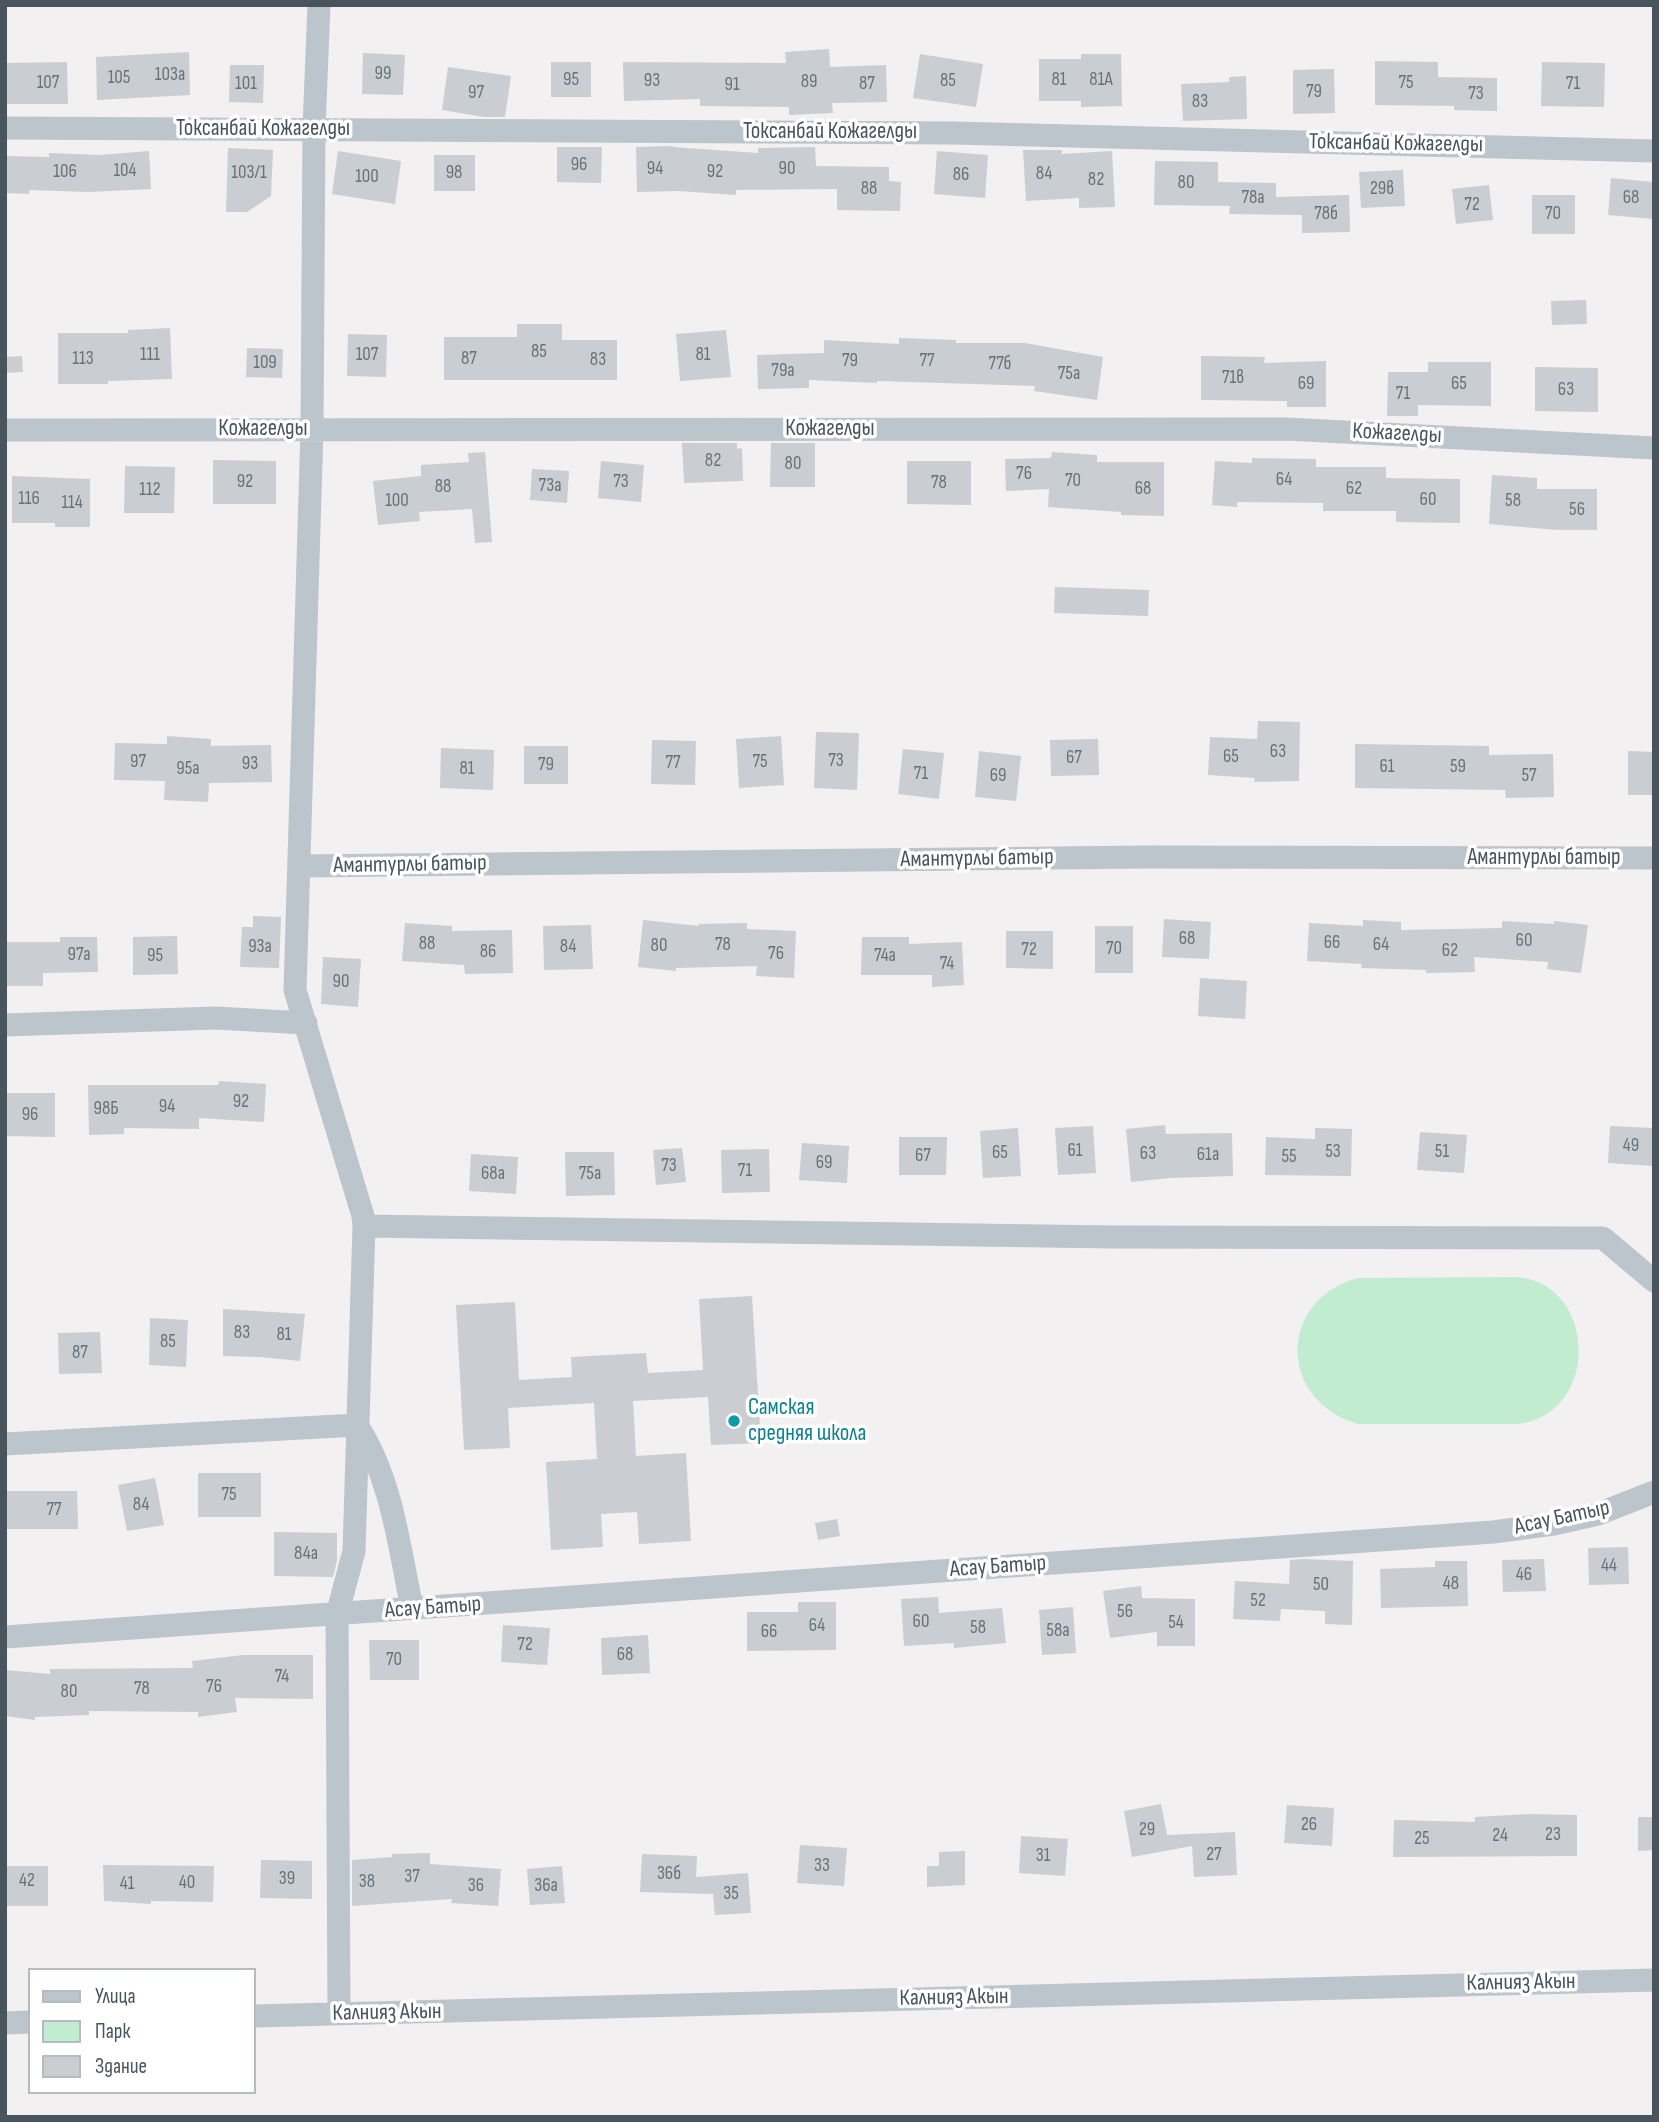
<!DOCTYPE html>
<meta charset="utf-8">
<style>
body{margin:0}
#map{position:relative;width:1659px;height:2122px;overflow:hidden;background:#f2f0f0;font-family:"Sofia Sans Condensed",sans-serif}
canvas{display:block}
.frame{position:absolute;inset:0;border:7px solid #49545c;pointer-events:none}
.legend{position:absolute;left:28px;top:1968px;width:228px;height:126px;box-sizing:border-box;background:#fff;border:2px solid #b6bbbe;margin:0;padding:9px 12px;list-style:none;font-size:21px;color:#49545c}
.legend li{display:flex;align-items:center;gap:14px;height:35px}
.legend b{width:35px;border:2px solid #b6bbbe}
</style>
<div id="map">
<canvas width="1659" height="2122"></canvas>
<div class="frame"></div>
<ul class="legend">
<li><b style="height:9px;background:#bcc5cb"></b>Улица</li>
<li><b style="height:19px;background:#c2ecd0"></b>Парк</li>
<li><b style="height:19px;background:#cacdd2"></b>Здание</li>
</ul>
</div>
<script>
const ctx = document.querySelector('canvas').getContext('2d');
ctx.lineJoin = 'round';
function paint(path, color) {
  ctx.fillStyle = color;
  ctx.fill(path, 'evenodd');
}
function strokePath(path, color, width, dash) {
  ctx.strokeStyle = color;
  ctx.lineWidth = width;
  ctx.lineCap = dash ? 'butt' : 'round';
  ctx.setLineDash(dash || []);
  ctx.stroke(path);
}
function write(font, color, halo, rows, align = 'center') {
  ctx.font = font + ' "Sofia Sans Condensed",sans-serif';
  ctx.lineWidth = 7;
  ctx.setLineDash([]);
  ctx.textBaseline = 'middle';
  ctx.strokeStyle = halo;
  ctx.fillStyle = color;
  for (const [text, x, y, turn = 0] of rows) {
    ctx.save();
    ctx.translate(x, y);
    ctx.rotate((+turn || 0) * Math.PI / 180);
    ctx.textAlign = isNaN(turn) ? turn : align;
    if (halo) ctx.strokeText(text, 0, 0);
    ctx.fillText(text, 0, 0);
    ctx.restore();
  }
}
paint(new Path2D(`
 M1517,1277C1597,1283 1601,1414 1518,1424H1358C1278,1401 1277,1301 1357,1278Z`), '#c2ecd0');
paint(new Path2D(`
 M829,49L830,67L886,65L887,102L832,103L833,113L789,115V107L700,106V99L624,101L623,62L786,63L785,52Z
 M189,52L190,95L97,100L96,57Z
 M363,53L405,55L403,95L362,94Z
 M920,54L983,64L976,107L913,98Z
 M1081,54H1121L1122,106L1081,107V101H1039V59H1081Z
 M1375,61L1438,62V77L1497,78V111L1454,110V106L1375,105Z
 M67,62L68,104H5V63Z
 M551,62H591V97H551Z
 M1542,62L1605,63L1604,107L1541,106Z
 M230,65H264L263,103L229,102Z
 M448,67L511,76L505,117H484L442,110Z
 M1334,69L1335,113L1293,114V70Z
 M1246,76L1247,119L1183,121L1181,84L1229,82V77Z
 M673,146V147L758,153V148L815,147L816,166L889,167V181L901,182L900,211L837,210V189L736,190V195L678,191L637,192L636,147Z
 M557,147H602L601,183L557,182Z
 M228,148L273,150L271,196L247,212H226Z
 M1023,150H1062V154L1112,151L1115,207L1079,208V198L1026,201Z
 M149,151L151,189L89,192L29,190V194L5,193V156L49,157V153L100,155Z
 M338,151L401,161L395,204L332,194Z
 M937,151L988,155L985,198L934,194Z
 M434,155H475V191H434Z
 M1155,161L1218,162V182L1276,183V197L1349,195L1350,232L1302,233V215L1229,214L1230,206L1154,205Z
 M1403,170L1405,206L1361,208L1359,172Z
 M1611,178L1654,182V219L1608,215Z
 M1489,185L1493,220L1456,224L1452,189Z
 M1532,195H1575V234H1532Z
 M1586,300L1587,324L1552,325L1551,301Z
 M517,324H562V340H617V380H444V337H517Z
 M170,328L172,379L108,381V384H58V333H128V330Z
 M726,330L731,377L680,381L676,334Z
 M348,334L387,335L386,377L347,376Z
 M899,338L956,340V343H1025L1103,357L1097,400L1034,391L1035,386L974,384L877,381V383L809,380V388L758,389L757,355L824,353V340L899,344Z
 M247,348L283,349L282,378L246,377Z
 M22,356L23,372L5,373V357Z
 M1201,356L1265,357L1264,363L1326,361V407H1287V401L1201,400Z
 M1428,362H1491V406L1418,405V416H1387L1388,372H1428Z
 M1535,367L1598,368V412L1535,411Z
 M682,443H737V449L742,448L743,481L684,483Z
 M771,443H815V487H770Z
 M485,452L492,542L475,543L472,509L419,512L420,521L378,525L373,481L421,476V465L469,462L468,453Z
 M1052,452L1097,455V462H1164V516L1121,515V512L1048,507L1049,489L1006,491L1005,459L1051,458Z
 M1252,458L1316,459V467H1386V478L1460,479V523L1396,522V511H1323V503L1237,502V507L1212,505L1215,461L1252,463Z
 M213,460L276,461V504H213Z
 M601,461L644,465L641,502L598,498Z
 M907,461H971V505L907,504Z
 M125,466L175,467L174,513H124Z
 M532,469L569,471L567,503L530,500Z
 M1492,475L1537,478V489H1597V530H1557L1489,524Z
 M12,476L90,479V527H55V523H12Z
 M1055,587L1149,590L1148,616L1054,613Z
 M1258,721L1300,722L1299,781L1254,782L1255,778L1208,775L1210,737L1257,739Z
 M816,732L859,733L857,790L814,788Z
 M167,736L211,739V746L271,745L272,782L209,783L208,802L164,800L165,781L114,780L115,743L167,744Z
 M781,736L784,785L739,788L736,739Z
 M1098,739L1099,775L1051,776L1050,740Z
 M652,740L696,741L695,785L651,784Z
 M1355,744L1489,746V755L1553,754L1554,797L1506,798L1505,790L1355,788Z
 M524,746H568V784H524Z
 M441,748L494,750L493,790L440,788Z
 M903,749L944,753L939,799L898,794Z
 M979,751L1021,756L1016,801L975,797Z
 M1628,751L1654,752V795H1628Z
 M253,916L281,917L279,968L240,967L242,927H253Z
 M1164,919L1211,922L1209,959L1162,957Z
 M643,920L699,926L698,924L747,923V929L796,931L794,978L756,976L757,966L676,968V971L638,967Z
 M1363,920L1401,922V930L1502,928V921L1554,924V921L1588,925L1581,973L1547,969L1548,962L1474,957L1475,972L1426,973V970L1361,968L1362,964L1307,961L1309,923L1363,926Z
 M405,923L452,926V931L512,930L513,973L465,974L464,965L402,961Z
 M591,925L593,969L544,970L543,926Z
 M1095,926H1133V973H1095Z
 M1006,931H1053V969L1006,968Z
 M177,936L178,974L133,975V937Z
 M60,937H97L98,972L43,973V986H5V942H60Z
 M862,937H909V944L962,942L964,985L932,987V975H861Z
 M323,957L361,959L358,1007L321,1004Z
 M1200,978L1247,981L1245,1019L1198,1016Z
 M219,1081L266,1084L264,1122L199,1118V1129L124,1128V1134L89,1135L88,1085H218Z
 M5,1093H55V1137L5,1136Z
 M1165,1125L1166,1134L1232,1133L1233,1176L1170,1178L1131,1182L1126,1129Z
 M1093,1126L1096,1173L1058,1175L1055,1128Z
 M1610,1126L1654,1128V1166L1608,1163Z
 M1018,1128L1021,1176L983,1178L980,1131Z
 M1315,1128L1352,1129L1351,1176L1265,1175L1266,1137L1315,1139Z
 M1420,1132L1467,1135L1464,1173L1417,1170Z
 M899,1137H947L946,1175H899Z
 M802,1143L849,1146L847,1183L799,1180Z
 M682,1148L686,1182L656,1185L653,1150Z
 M769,1149L770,1192L722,1193L721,1150Z
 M565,1152H614L615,1195L566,1196Z
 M471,1154L518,1157L516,1194L469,1191Z
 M752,1296L761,1443L711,1445L708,1397L633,1401L636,1456L686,1453L691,1541L639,1544L637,1512L601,1514L603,1547L551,1550L546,1462L597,1459L594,1403L508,1408L510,1448L464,1450L456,1305L515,1302L519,1380L572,1377L571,1357L646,1353L648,1373L703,1370L699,1299Z
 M223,1309L305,1314L300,1361L260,1357L223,1356Z
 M150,1318L188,1320L186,1367L149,1365Z
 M100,1332L102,1373L59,1374L58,1333Z
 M198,1473H261V1517H198Z
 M155,1478L164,1525L127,1531L118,1485Z
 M5,1491H77L78,1529H5Z
 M837,1519L840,1536L818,1540L815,1523Z
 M274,1532L337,1533V1560L333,1577L274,1576Z
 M1628,1547L1629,1584L1589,1585L1588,1548Z
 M1303,1559L1353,1561L1352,1625L1325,1624V1611L1281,1609L1280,1621L1233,1619L1235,1581L1289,1584L1290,1560Z
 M1544,1559L1546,1591L1503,1592L1502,1560Z
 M1435,1561H1467L1468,1606L1381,1608L1380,1569L1435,1567Z
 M1141,1586L1142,1598L1195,1599V1646H1157V1632L1110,1638L1103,1591Z
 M938,1597L939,1613L1002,1608L1006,1643L954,1648V1643L904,1646L901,1599Z
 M798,1602H836V1650L747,1651V1612H798Z
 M1073,1607L1076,1653L1042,1655L1039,1610Z
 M503,1625L550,1628L547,1665L501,1662Z
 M648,1635L650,1673L602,1675L601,1638Z
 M369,1640H419V1680H370Z
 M243,1655H313V1699L235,1698L237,1712L198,1717V1712L89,1711V1715L35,1717V1720L5,1716V1670L50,1674V1669L193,1668L192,1661Z
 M1161,1804L1167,1835L1235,1832L1237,1875L1194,1877L1192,1846L1132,1857L1124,1811Z
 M1287,1805L1334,1808L1332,1846L1284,1843Z
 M1530,1814L1577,1815V1856L1393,1857L1394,1820L1475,1822V1817Z
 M1638,1817H1654V1850L1638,1851Z
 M1021,1836L1068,1839L1065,1876L1019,1873Z
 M800,1845L847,1848L844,1886L797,1883Z
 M965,1851V1885L927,1887V1866H939V1852Z
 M430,1853V1864L501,1869L498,1906L451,1903L452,1899L352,1906V1860L392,1857V1854Z
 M642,1854L697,1856L696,1877L748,1873L751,1913L715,1915L713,1894L640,1892Z
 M261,1860L312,1861V1899L260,1898Z
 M103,1865L214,1866L213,1902L151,1901V1904L104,1901Z
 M5,1866H48V1906H5Z
 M562,1866L565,1903L530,1905L527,1869Z`), '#cacdd2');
strokePath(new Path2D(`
 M319,5L314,128L312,429L295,990L363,1216L364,1226L354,1551L337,1615L339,2014
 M5,128L954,133L1654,151
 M5,430L1286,429L1654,448
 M300,866L1149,857L1654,858
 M5,1025L215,1018L306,1023
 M364,1226L1112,1237L1603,1238L1654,1281
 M5,1444L357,1425C392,1479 399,1546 412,1608
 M5,1637L1493,1532L1554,1524L1598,1514L1654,1492
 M254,2016L1654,1980
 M5,2023L30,2022`), '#bcc5cb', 23);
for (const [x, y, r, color] of [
 [734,1421,7,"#0f9aa8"]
]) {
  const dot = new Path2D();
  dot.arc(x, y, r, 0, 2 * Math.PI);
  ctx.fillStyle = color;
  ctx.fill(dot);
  strokePath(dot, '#fff', 2.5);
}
write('19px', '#69727a', null, [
 ["99",383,74],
 ["103а",170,75],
 ["105",119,78],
 ["95",571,80],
 ["81",1059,80],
 ["81А",1101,80],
 ["93",652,81],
 ["85",948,81],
 ["89",809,82],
 ["107",48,83],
 ["75",1406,83],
 ["101",246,84],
 ["87",867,84],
 ["71",1573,84],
 ["91",732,85],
 ["79",1314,92],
 ["97",476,93],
 ["73",1476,94],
 ["83",1200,102],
 ["96",579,165],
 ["94",655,169],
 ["90",787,169],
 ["104",125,171],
 ["106",65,172],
 ["92",715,172],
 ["103/1",249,173],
 ["98",454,173],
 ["84",1044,174],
 ["86",961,175],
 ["100",367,177],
 ["82",1096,180],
 ["80",1186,183],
 ["88",869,189],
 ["29в",1382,189],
 ["78а",1253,198],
 ["68",1631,198],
 ["72",1472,205],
 ["78б",1326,214],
 ["70",1553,214],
 ["85",539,352],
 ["111",150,355],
 ["107",367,355],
 ["81",703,355],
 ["113",83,359],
 ["87",469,359],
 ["83",598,360],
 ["79",850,361],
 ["77",927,361],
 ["109",265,363],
 ["77б",1000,364],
 ["79а",783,371],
 ["75а",1069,374],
 ["71в",1233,378],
 ["69",1306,384],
 ["65",1459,384],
 ["63",1566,390],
 ["71",1403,394],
 ["82",713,461],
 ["80",793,464],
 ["76",1024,474],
 ["64",1284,480],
 ["70",1073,481],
 ["92",245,482],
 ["73",621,482],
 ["78",939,483],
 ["73а",550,486],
 ["88",443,487],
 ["68",1143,489],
 ["62",1354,489],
 ["112",150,490],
 ["116",29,499],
 ["60",1428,500],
 ["100",397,501],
 ["58",1513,501],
 ["114",72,503],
 ["56",1577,510],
 ["63",1278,752],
 ["65",1231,757],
 ["67",1074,758],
 ["73",836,761],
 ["97",138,762],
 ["75",760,762],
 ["77",673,763],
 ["93",250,764],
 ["79",546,765],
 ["61",1387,767],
 ["59",1458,767],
 ["95а",188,769],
 ["81",467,769],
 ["71",921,774],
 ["69",998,776],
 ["57",1529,776],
 ["68",1187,939],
 ["60",1524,941],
 ["66",1332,943],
 ["88",427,944],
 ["78",723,945],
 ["64",1381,945],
 ["80",659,946],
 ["93а",260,947],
 ["84",568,947],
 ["70",1114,949],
 ["72",1029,950],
 ["62",1450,951],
 ["86",488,952],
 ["76",776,954],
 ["97а",79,955],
 ["95",155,956],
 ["74а",885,956],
 ["74",947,964],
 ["90",341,982],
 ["92",241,1102],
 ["94",167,1107],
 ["98Б",106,1109],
 ["96",30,1115],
 ["49",1631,1146],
 ["61",1075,1151],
 ["53",1333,1152],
 ["51",1442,1152],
 ["65",1000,1153],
 ["63",1148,1154],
 ["61а",1208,1155],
 ["67",923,1156],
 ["55",1289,1157],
 ["69",824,1163],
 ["73",669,1166],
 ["71",745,1171],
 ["68а",493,1174],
 ["75а",590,1174],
 ["83",242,1333],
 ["81",284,1335],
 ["85",168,1342],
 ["87",80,1353],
 ["75",229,1495],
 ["84",141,1505],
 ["77",54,1510],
 ["84а",306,1554],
 ["44",1609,1566],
 ["46",1524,1575],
 ["48",1451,1584],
 ["50",1321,1585],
 ["52",1258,1601],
 ["56",1125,1612],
 ["60",921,1622],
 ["54",1176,1623],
 ["64",817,1626],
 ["58",978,1628],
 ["58а",1058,1631],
 ["66",769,1632],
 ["72",525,1645],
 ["68",625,1655],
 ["70",394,1660],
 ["74",282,1677],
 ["76",214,1687],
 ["78",142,1689],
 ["80",69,1692],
 ["26",1309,1825],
 ["29",1147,1830],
 ["23",1553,1835],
 ["24",1500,1836],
 ["25",1422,1839],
 ["27",1214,1855],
 ["31",1043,1856],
 ["33",822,1866],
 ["36б",669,1874],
 ["37",412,1877],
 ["39",287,1879],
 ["42",27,1881],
 ["38",367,1882],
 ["40",187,1883],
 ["41",127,1884],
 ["36",476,1886],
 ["36а",546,1886],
 ["35",731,1894]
]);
write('23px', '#49545c', '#fff', [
 ["Токсанбай Кожагелды",263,129],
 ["Токсанбай Кожагелды",830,132],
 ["Токсанбай Кожагелды",1396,144,1],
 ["Кожагелды",263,429],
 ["Кожагелды",830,429],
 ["Кожагелды",1397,434,3],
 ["Амантурлы батыр",1544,858],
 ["Амантурлы батыр",977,859,-1],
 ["Амантурлы батыр",410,865,-1],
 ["Асау Батыр",1562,1518,-12],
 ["Асау Батыр",998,1567,-4],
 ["Асау Батыр",433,1608,-4],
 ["Калнияз Акын",1521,1983,-1],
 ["Калнияз Акын",954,1998,-1],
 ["Калнияз Акын",387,2013,-1]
]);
write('23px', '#0d838f', '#fff', [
 ["Самская",748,1408],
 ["средняя школа",748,1434]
], 'left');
</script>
